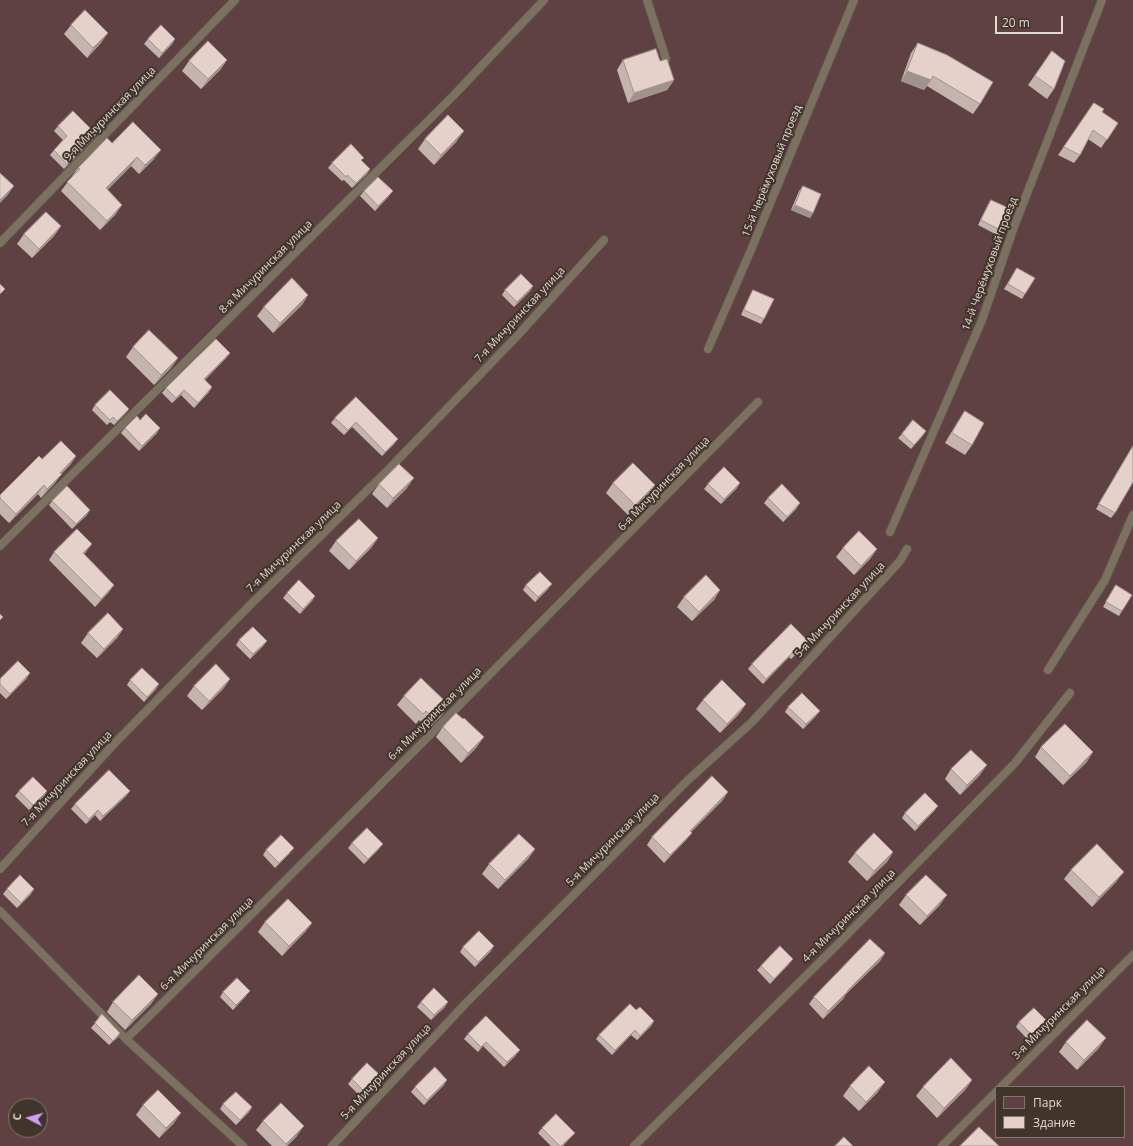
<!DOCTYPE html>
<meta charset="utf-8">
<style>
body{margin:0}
#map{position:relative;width:1133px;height:1146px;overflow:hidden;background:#41342a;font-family:"Open Sans",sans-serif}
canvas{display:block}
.legend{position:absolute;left:995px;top:1086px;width:130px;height:52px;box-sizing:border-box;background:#41342a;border:1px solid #81766d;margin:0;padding:5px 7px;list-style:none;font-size:12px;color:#e1d8d2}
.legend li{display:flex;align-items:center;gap:8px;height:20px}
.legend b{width:20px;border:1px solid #81766d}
.north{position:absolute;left:8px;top:1098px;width:40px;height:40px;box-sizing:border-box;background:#41342a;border:1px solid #81766d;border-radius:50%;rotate:276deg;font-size:11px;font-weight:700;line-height:16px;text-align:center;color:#e1d8d2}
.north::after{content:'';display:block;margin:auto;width:14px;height:18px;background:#d39cfc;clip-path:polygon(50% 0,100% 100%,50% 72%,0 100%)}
.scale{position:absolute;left:995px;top:16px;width:68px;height:18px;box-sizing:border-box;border:2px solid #e1d8d2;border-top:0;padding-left:5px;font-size:12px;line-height:14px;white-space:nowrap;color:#e1d8d2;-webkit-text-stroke:3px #41342a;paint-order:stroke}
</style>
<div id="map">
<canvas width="1133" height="1146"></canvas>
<ul class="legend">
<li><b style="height:11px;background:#604143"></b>Парк</li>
<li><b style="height:11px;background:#e5d0ca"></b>Здание</li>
</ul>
<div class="north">С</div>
<div class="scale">20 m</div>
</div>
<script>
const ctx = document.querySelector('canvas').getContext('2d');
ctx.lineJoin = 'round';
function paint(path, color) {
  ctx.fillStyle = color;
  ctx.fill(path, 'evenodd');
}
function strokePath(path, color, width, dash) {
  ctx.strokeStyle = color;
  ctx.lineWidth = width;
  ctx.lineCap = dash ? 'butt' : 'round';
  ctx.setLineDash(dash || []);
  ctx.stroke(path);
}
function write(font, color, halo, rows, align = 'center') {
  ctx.font = font + ' "Open Sans",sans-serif';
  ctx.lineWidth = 4;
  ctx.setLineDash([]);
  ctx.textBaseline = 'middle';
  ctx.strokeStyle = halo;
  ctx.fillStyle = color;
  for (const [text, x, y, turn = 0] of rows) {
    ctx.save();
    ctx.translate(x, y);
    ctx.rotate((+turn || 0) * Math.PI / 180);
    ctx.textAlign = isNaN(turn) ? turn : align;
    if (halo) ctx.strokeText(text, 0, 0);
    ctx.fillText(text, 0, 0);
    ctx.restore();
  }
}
paint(new Path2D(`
 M0,0H1133V1146H0ZM996,1087H1124V1137H996ZM16,1106H40V1130H16Z`), '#604143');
const lane = new Path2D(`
 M647,0L666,59
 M0,243L235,0
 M708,349L751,250L854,0
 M890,532L982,320L1014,227L1102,0
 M0,546L453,96L544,0
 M1048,670L1105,580L1133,515
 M0,869L113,745L253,602L389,469L518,335L604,240
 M0,911L126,1039L243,1146
 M126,1039C229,938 330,835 432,733C541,623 650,513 758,402
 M1001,1087L1133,955
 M332,1146L466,1003L688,780L752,722L900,561L907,549
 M634,1146L840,942L1015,763L1070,693
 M942,1146L996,1092`);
strokePath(lane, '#5e5248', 10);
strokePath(lane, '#7c7161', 8);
paint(new Path2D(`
 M71,25L101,43L87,58L64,34Z
 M148,39H175L172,44L159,58L144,44Z
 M918,43L980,104L973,114L927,86L924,90L901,81L911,53Z
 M1052,51L1054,89L1047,99L1028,85Z
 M227,60L220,70L201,89L182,71L189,61Z
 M623,60L660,61L674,80L667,90L628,103L617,70Z
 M1094,103L1102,112L1118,123L1101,148L1088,139L1080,155L1074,163L1058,155Z
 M58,126L96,134L93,139L64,169L50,155L54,150L63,140L54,131Z
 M425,139L457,141L434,165L418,149Z
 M112,143L154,159L139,174L131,166L107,190L116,214L100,230L61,191L78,168Z
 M362,161L370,169L367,174L352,188L344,180L342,181L328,168L332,163Z
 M803,186L813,213L810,218L791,210L799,191Z
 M364,191L389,196L375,211L360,196Z
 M991,200L1002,231L999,236L978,225L988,205Z
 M61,226L54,236L32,258L17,244L24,234Z
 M1017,268L1025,294L1022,299L1004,289Z
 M533,286L530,291L514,307L502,295L505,290Z
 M753,290L764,319L761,324L741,315L750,295Z
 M308,295L302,305L273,333L257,316L264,307Z
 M133,347L178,358L171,368L154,385L126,357Z
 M230,353L226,358L205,380L209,392L194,408L181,395L172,403L162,393L166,388Z
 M356,397L398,439L394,444L382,456L352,427L344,435L331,423L335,418Z
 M95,405L129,409L126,413L114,425L110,422L107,425L92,410Z
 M965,411L972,445L965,455L945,443L958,421Z
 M140,420L157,433L139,451L121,433L125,428Z
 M926,431L911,449L898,438L902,434Z
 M1133,446L1115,513L1111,518L1096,509Z
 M76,456L70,465L61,474L55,483L41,498L38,494L9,523L0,514V495L42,459Z
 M613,483L655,485L648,495L628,515L606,493Z
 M379,484L407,488L387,508L372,494Z
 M708,484L737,488L721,504L704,489Z
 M768,498L797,508L783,522L764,503Z
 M52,501L87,515L72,529L49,505Z
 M378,538L371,548L349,570L329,551L336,541Z
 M843,548L877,549L870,559L854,575L836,557Z
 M54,552H86L84,554L114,585L108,593L95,607L49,560Z
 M526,585L548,589L535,602L523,590Z
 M1116,585L1122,611L1119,616L1103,607Z
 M720,590L714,600L692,621L677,607L684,597Z
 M287,593L315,596L312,601L300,614L283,598Z
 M123,629L117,638L97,658L81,643L88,633Z
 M239,640L267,641L263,646L250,659L236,645Z
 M805,646L791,659L789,657L763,684L748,669L752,664Z
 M27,678L6,699L0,693V679Z
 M230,679L223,689L202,710L187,696L194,686Z
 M130,680L156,689L144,702L127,685Z
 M404,696L449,705L442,715L428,729L419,720L416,724L397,705Z
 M703,700L746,704L739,714L720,733L696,709Z
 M788,707L816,716L803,729L785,712Z
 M443,727L477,747L461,763L436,737Z
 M1041,747L1087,762L1063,785L1035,757Z
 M951,769L980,775L960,795L945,779Z
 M19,791H47L44,796L29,810L15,796Z
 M130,791L126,796L100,821L95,815L86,824L71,809L75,804Z
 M723,800L691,832L692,833L686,840L664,863L647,845L652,837Z
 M938,806L934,811L915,831L902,818L905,813Z
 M352,843L379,849L364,864L348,848Z
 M535,849L528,859L498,889L482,874L489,864Z
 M266,850L290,853L275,868L263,855Z
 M893,852L887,862L867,881L848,862L855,853Z
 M1071,870L1117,881L1092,907L1064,879Z
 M7,889L31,894L17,908L3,894Z
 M906,895L940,905L920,925L899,905Z
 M265,922L312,923L305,932L282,956L258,932Z
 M463,947L491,951L475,967L460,952Z
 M885,953L880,961L846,994L843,999L823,1019L809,1004L814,997Z
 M789,964L770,984L757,970L761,966Z
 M223,992L246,996L233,1010L220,997Z
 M158,994L151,1004L125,1030L107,1012L113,1002Z
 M421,1002L445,1007L431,1020L417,1007Z
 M636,1010L654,1021L651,1026L637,1040L631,1035L612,1055L596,1039L599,1035Z
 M1019,1022H1048L1045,1027L1030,1042L1016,1027Z
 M95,1023L120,1033L117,1038L109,1045L91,1028Z
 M468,1034L516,1055L504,1067L483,1046L478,1052L464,1039Z
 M1066,1042L1099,1048L1077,1070L1059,1052Z
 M382,1077L378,1082L362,1098L348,1084L352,1079Z
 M972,1080L965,1090L937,1118L916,1096L923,1087Z
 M444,1085L424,1105L411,1092L415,1087Z
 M850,1086L878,1092L859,1111L843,1096Z
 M223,1104L252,1107L249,1112L236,1125L220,1109Z
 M143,1105L174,1123L159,1138L136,1115Z
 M263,1121L297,1136L287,1146H272L256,1130Z
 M542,1128L575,1133L571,1137L563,1146H551L538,1133Z`), '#c5b3ae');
paint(new Path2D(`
 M108,33L101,43L87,58L93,48Z
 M175,39L172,44L159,58L162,53Z
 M227,60L220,70L201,89L208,79Z
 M907,71L931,80L924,90L901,81Z
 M674,80L667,90L628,103L634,93Z
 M464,131L457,141L434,165L441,155Z
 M96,134L93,139L64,169L67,164Z
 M161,150L154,159L139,174L145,165Z
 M137,157L131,166L100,198L106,188Z
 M370,169L367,174L352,188L356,183Z
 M14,186L7,196L0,203V200Z
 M393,191L389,196L375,211L378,206Z
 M122,205L116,214L100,230L107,221Z
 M795,205L813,213L810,218L791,210Z
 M61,226L54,236L32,258L39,249Z
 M533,286L530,291L514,307L517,302Z
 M308,295L302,305L273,333L280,323Z
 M230,353L226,358L201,384L204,379Z
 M178,358L171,368L154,385L161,375Z
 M212,387L209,392L194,408L198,403Z
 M184,390L181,395L172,403L176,398Z
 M129,409L126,413L114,425L117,421Z
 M356,422L352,427L344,435L348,430Z
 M160,428L157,433L139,451L142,446Z
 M926,431L923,436L911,449L914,445Z
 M398,439L394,444L382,456L385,452Z
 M76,456L70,465L54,482L60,473Z
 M62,474L55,483L41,498L47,489Z
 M414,478L407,488L387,508L393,498Z
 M740,483L737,488L721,504L724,499Z
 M44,485L38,494L9,523L16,514Z
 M655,485L648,495L628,515L635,505Z
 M800,503L797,508L783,522L787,517Z
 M90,510L87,515L72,529L76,524Z
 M378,538L371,548L349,570L356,561Z
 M92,544L86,552L77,562L83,553Z
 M877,549L870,559L854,575L861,566Z
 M552,584L548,589L535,602L538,597Z
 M114,585L108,593L95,607L101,599Z
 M720,590L714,600L692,621L699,612Z
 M315,596L312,601L300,614L303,609Z
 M123,629L117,638L97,658L104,649Z
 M267,641L263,646L250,659L253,654Z
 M808,641L805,646L791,659L795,654Z
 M793,652L789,657L763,684L766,679Z
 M30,673L27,678L6,699L10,694Z
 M230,679L223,689L202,710L209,701Z
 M159,684L156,689L144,702L147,697Z
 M746,704L739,714L720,733L727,724Z
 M449,705L442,715L428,729L435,719Z
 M820,711L816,716L803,729L806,724Z
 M484,737L477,747L461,763L468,753Z
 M1093,752L1087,762L1063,785L1070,776Z
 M987,765L980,775L960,795L967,785Z
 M47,791L44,796L29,810L33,805Z
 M130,791L126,796L100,821L103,816Z
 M728,792L723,800L684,839L690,831Z
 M938,806L934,811L915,831L918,826Z
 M98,810L95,815L86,824L89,819Z
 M692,833L686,840L664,863L670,855Z
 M383,844L379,849L364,864L368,859Z
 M294,848L290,853L275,868L279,863Z
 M535,849L528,859L498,889L505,880Z
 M893,852L887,862L867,881L874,871Z
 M1124,872L1117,881L1092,907L1099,897Z
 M34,889L31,894L17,908L21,903Z
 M947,895L940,905L920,925L927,916Z
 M312,923L305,932L282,956L289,946Z
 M494,946L491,951L475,967L478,962Z
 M885,953L880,961L846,994L843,999L823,1019L828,1011L848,990Z
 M793,959L789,964L770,984L774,979Z
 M250,991L246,996L233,1010L236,1005Z
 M158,994L151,1004L125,1030L132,1020Z
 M448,1002L445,1007L431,1020L434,1015Z
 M654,1021L651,1026L637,1040L640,1036Z
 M1048,1022L1045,1027L1030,1042L1034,1037Z
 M635,1030L631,1035L612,1055L615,1050Z
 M120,1033L117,1038L109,1045L113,1041Z
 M1106,1038L1099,1048L1077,1070L1084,1060Z
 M486,1042L483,1046L478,1052L481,1047Z
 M520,1050L516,1055L504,1067L507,1062Z
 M382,1077L378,1082L362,1098L366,1093Z
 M447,1080L444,1085L424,1105L427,1100Z
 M972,1080L965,1090L937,1118L944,1108Z
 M885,1082L878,1092L859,1111L866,1102Z
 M252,1107L249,1112L236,1125L240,1120Z
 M181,1113L174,1123L159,1138L166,1128Z
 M304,1126L297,1136L287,1146H285Z
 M575,1133L571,1137L563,1146H561Z`), '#a0928d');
const building = new Path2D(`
 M85,10L108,33L93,48L71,25Z
 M161,25L175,39L162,53L148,39Z
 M208,41L227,60L208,79L189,61Z
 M918,43L947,55L993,82L980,104L933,76L931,80L907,71Z
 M656,49L660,61L667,59L674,80L634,93L623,60Z
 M1052,51L1065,61L1054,89L1035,76Z
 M1094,103L1104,109L1102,112L1118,123L1107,140L1093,130L1080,155L1064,147Z
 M73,111L96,134L67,164L54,150L67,136L58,126Z
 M448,115L464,131L441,155L425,139Z
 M133,122L161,150L145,165L137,157L106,188L122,205L107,221L67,182L80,169L78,168L107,138L112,143Z
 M351,144L364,158L361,160L370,169L356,183L347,175L346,177L332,163Z
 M0,173L14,186L0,200Z
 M378,177L393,191L378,206L364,191Z
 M803,186L821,194L813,213L795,205Z
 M991,200L1013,210L1002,231L981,220Z
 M46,212L61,226L39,249L24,234Z
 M1017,268L1035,278L1025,294L1008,284Z
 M521,274L533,286L517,302L505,290Z
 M292,278L308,295L280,323L264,307Z
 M0,284L5,289L0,294Z
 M753,290L774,299L764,319L744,310Z
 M149,330L178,358L161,375L133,347Z
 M216,339L230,353L204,379L212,387L198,403L184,390L176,398L166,388Z
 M110,390L129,409L117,421L113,417L110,420L95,405Z
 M356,397L398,439L385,452L356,422L348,430L335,418Z
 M965,411L984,423L972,445L952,433Z
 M146,414L160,428L142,446L125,428L137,416L140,420Z
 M913,420L926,431L914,445L902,434Z
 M61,441L76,456L60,473L62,474L47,489L44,485L16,514L0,498V495L39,456L42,459Z
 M1133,446V482L1115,513L1099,504Z
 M633,463L655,485L635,505L613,483Z
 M399,464L414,478L393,498L379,484Z
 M724,467L740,483L724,499L708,484Z
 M782,484L800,503L787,517L768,498Z
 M67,486L90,510L76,524L52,501Z
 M359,519L378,538L356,561L336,541Z
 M77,529L92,544L83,553L114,585L101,599L54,552Z
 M859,531L877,549L861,566L843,548Z
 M540,572L552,584L538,597L526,585Z
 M706,575L720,590L699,612L684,597Z
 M299,580L315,596L303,609L287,593Z
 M1116,585L1132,595L1122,611L1106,602Z
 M108,613L123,629L104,649L88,633Z
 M0,614L3,617L0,620Z
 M791,624L808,641L795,654L793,652L766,679L752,664Z
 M253,627L267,641L253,654L239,640Z
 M18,661L30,673L10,694L0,684V679Z
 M216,664L230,679L209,701L194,686Z
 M142,668L159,684L147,697L130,680Z
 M421,678L449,705L435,719L426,711L423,714L404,696Z
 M722,680L746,704L727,724L703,700Z
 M802,693L820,711L806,724L788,707Z
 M456,713L463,719L464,718L484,737L468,753L443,727Z
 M1065,724L1093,752L1070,776L1041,747Z
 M971,750L987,765L967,785L951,769Z
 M109,770L130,791L103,816L98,810L89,819L75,804Z
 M712,776L728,792L690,831L692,833L670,855L652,837Z
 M33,777L47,791L33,805L19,791Z
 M925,793L938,806L918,826L905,813Z
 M367,828L383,844L368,859L352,843Z
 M874,833L893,852L874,871L855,853Z
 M519,834L535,849L505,880L489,864Z
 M281,835L294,848L279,863L266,850Z
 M1097,844L1124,872L1099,897L1071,870Z
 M20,875L34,889L21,903L7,889Z
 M926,875L947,895L927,916L906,895Z
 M288,899L312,923L289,946L265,922Z
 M479,931L494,946L478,962L463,947Z
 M870,939L885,953L848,990V991L828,1011L814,997Z
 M780,946L793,959L774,979L761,966Z
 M139,975L158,994L132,1020L113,1002Z
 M237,978L250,991L236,1005L223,992Z
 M434,988L448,1002L434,1015L421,1002Z
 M630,1004L636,1010L640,1007L654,1021L640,1036L635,1030L615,1050L599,1035Z
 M1034,1008L1048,1022L1034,1037L1019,1022Z
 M102,1014L120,1033L113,1041L95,1023Z
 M486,1016L520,1050L507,1062L486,1042L481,1047L468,1034Z
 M1087,1020L1106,1038L1084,1060L1066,1042Z
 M951,1058L972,1080L944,1108L923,1087Z
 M367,1063L382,1077L366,1093L352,1079Z
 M869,1066L885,1082L866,1102L850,1086Z
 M435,1067L447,1080L427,1100L415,1087Z
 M158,1090L181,1113L166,1128L143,1105Z
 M236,1092L252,1107L240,1120L223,1104Z
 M281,1103L304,1126L286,1144L263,1121Z
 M556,1114L575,1133L561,1146H560L542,1128Z
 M979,1127L999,1146H960Z
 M844,1137L853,1146H835Z`);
paint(building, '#e5d0ca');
strokePath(building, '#a0928d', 1);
write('11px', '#e1d8d2', '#41342a', [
 ["9-я Мичуринская улица",110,114,-46],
 ["15-й Черёмуховый проезд",772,171,-68],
 ["14-й Черёмуховый проезд",990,264,-70],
 ["8-я Мичуринская улица",266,267,-45],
 ["7-я Мичуринская улица",520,315,-47],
 ["6-я Мичуринская улица",664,484,-46],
 ["7-я Мичуринская улица",294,547,-44],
 ["5-я Мичуринская улица",840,610,-47],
 ["6-я Мичуринская улица",435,714,-45],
 ["7-я Мичуринская улица",67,779,-47],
 ["5-я Мичуринская улица",613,840,-45],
 ["4-я Мичуринская улица",849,916,-45],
 ["6-я Мичуринская улица",207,944,-45],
 ["3-я Мичуринская улица",1059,1013,-45],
 ["5-я Мичуринская улица",386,1072,-47]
]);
</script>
